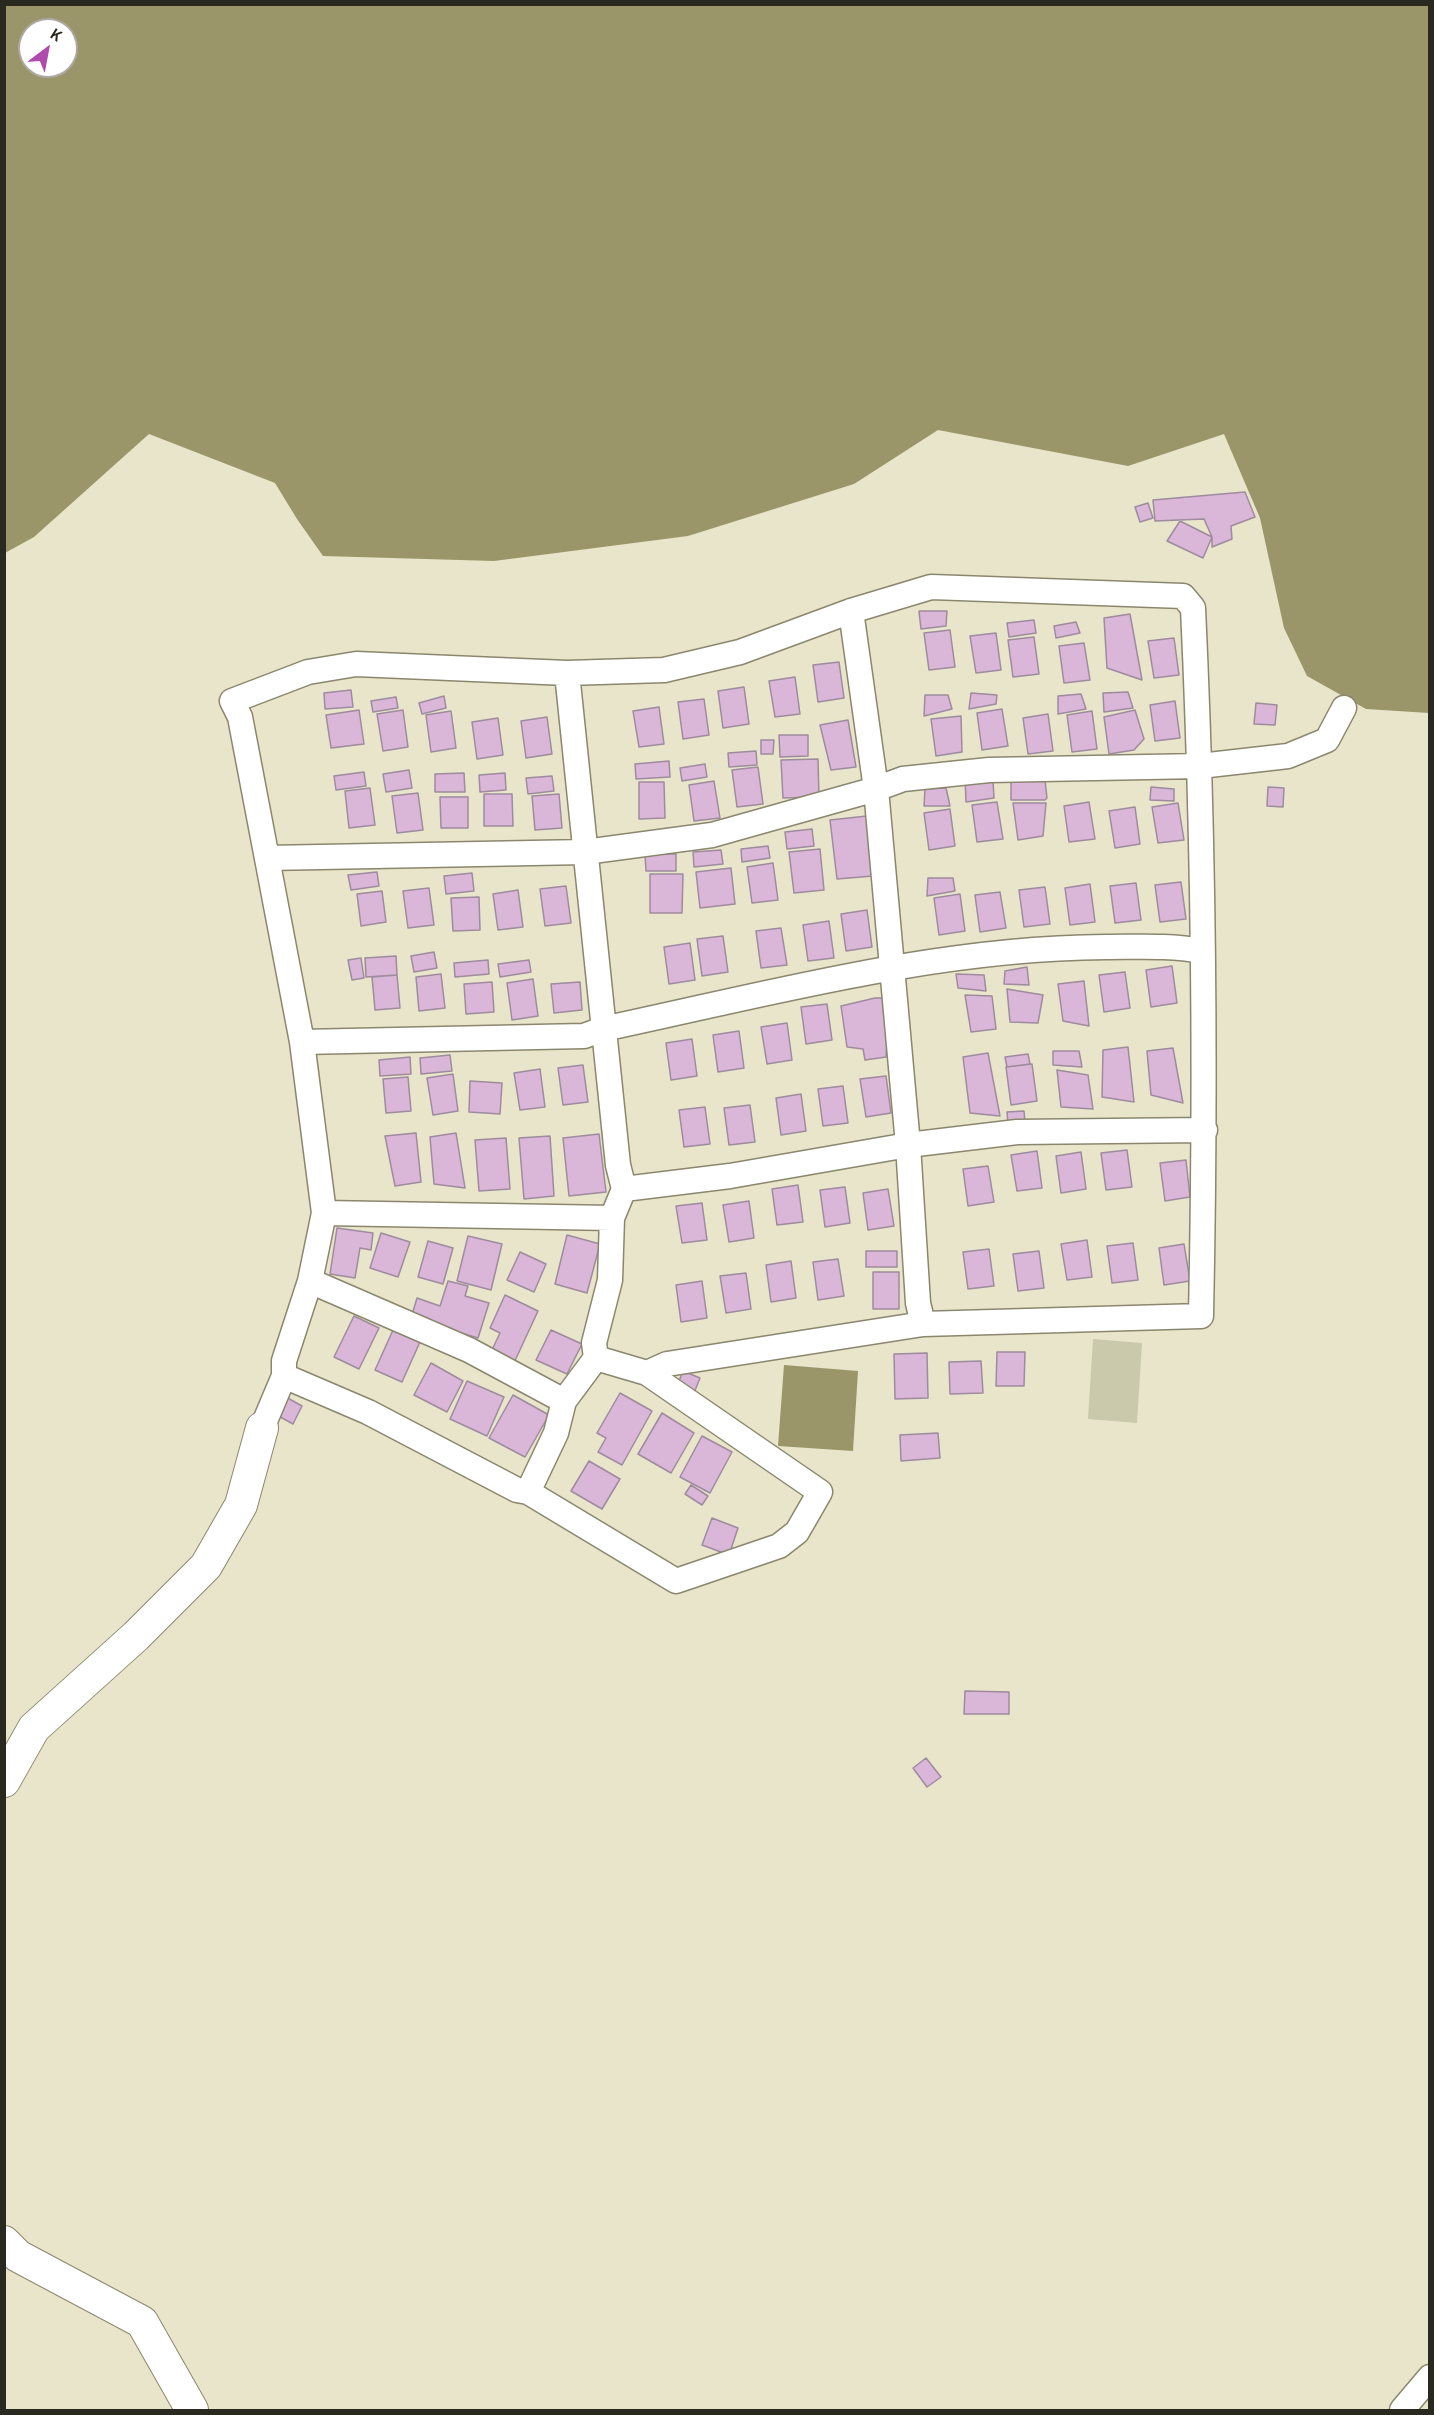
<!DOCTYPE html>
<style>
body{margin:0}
#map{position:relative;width:1434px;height:2415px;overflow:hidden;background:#e8e5ca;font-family:"Archivo Narrow",sans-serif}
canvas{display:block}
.frame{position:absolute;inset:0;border:6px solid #2a291f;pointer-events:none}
.north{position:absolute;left:18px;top:18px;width:60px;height:60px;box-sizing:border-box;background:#fff;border:2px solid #aaa9a5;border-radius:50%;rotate:32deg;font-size:16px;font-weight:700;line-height:24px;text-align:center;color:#2a291f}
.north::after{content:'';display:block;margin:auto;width:21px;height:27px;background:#af4aaf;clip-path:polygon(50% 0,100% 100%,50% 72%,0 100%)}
</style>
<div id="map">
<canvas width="1434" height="2415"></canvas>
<div class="frame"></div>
<div class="north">K</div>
</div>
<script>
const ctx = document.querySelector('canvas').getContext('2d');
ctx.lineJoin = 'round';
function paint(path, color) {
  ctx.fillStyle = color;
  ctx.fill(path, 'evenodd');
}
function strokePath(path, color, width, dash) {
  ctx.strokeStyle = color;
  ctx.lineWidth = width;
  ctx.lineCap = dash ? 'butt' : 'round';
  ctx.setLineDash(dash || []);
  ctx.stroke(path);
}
paint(new Path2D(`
 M1093,1339L1142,1343L1137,1423L1088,1419Z`), '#cbc9ab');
paint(new Path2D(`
 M5,5H1429V713L1366,709L1307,676L1284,628L1260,518L1224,434L1128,466L938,430L854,484L688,536L494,561L323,556L297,519L275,483L149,434L34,537L5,553ZM30,30H66V66H30Z
 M784,1365L858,1371L853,1451L778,1446Z`), '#9b9669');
const building = new Path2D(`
 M1245,492L1255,517L1231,526L1232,539L1212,547V537L1204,519L1155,521L1153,500Z
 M1148,503L1153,518L1140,522L1135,507Z
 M1180,521L1212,537L1203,558L1167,541Z
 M919,611H947L946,626L921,629Z
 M1130,614L1142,680L1107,668L1104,618Z
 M1034,620L1036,633L1009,637L1007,623Z
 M1076,622L1080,633L1056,638L1054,626Z
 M950,630L955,667L929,670L924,633Z
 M996,633L1001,670L976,673L970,636Z
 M1034,637L1039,674L1013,677L1008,640Z
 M1174,638L1179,675L1154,678L1148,641Z
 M1084,643L1090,680L1064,683L1059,646Z
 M839,662L844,698L818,702L813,665Z
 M795,677L800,714L775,717L769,681Z
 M744,687L749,724L723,728L718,691Z
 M351,690L353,707L325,709L324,693Z
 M1128,692L1133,708L1104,712L1103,693Z
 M971,693L997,695L996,704L969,709Z
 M1081,694L1086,709L1058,714V696Z
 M925,695H948L952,709L924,716Z
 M444,696L446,708L422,714L419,703Z
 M396,697L398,708L373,712L371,701Z
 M704,699L709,735L683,739L678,702Z
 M1175,701L1180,738L1155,741L1150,705Z
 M1256,703L1277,705L1275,725L1254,724Z
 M659,707L664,744L639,747L633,711Z
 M1002,709L1008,746L982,750L977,713Z
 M359,710L364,744L331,748L326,715Z
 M403,710L408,747L383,751L377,714Z
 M1135,710L1144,739L1134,750L1109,754L1104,717Z
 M451,711L456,748L431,752L426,715Z
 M1092,711L1097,749L1072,752L1067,715Z
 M1048,714L1053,751L1028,754L1023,718Z
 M961,716L962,752L936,756L931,719Z
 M547,717L552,754L526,758L521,721Z
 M498,718L503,755L477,759L472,722Z
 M848,720L856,767L831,770L820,725Z
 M779,735H808V756L780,757Z
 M761,740H774L773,754H761Z
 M756,751L757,765L729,767L728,753Z
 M818,759L819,797L783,798L781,760Z
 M669,761L670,777L636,779L635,764Z
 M705,764L707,777L682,781L680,768Z
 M758,767L763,804L737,807L732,770Z
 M409,770L412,788L386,792L383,774Z
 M364,772L366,786L336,790L334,776Z
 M464,773L465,792H435V774Z
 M505,773L506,790L480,792L479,775Z
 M552,776L554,791L528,794L526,778Z
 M965,778L993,781L994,798L966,802Z
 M1011,779L1045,780L1047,798L1045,800H1011Z
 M714,781L720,818L694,821L689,785Z
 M639,782H664L665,818L639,819Z
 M1151,787L1174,789V801L1150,800Z
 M1268,787L1284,788L1283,807L1267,806Z
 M370,788L375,825L349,828L345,791Z
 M946,788L950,806H924L925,789Z
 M418,793L423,830L397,833L392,796Z
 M484,794H512L513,826H484Z
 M559,794L562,828L535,830L532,796Z
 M440,797H468V828H441Z
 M997,802L1003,839L977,842L972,805Z
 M1089,802L1095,839L1069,842L1064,806Z
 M1013,803H1046L1043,836L1018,840Z
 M1178,803L1184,840L1158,843L1152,807Z
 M1135,807L1140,844L1115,848L1109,811Z
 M950,809L955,846L929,850L924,813Z
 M867,816L873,876L837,879L830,820Z
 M812,829L814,846L787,849L785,832Z
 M768,846L770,858L742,862L741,849Z
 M820,849L824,890L794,893L789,852Z
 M721,850L723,864L694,867L693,852Z
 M645,854H676V871H646Z
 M773,863L778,900L752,903L747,867Z
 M731,868L735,904L700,908L696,872Z
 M377,872L379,886L351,890L348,875Z
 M472,873L474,891L446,894L444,876Z
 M650,874H683L682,913H650Z
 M928,878H953L955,891L927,896Z
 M1181,882L1186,919L1160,922L1155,885Z
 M1136,883L1141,920L1115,923L1110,886Z
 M1090,884L1095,922L1070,925L1065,888Z
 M566,886L571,923L545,926L540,889Z
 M1045,887L1050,924L1024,927L1019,890Z
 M429,888L434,925L408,928L403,891Z
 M518,890L523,927L498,930L493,894Z
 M382,891L386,922L361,926L357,894Z
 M1000,892L1006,928L980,932L975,895Z
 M960,894L965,931L939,935L934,898Z
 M479,897L480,930L453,931L451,898Z
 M867,910L872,947L846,951L841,914Z
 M829,921L834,958L808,961L803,925Z
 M781,928L787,965L761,968L756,931Z
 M723,936L728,972L702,976L697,939Z
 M690,943L695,980L669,984L664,947Z
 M434,952L437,968L414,972L411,956Z
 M396,956L397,975L366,977L365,958Z
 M361,958L364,978L352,980L348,960Z
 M488,960L489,974L455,977L454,963Z
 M529,960L531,972L500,977L498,964Z
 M1172,966L1177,1003L1151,1007L1146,970Z
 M1027,967L1029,985L1004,984L1005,971Z
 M1125,972L1130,1008L1104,1012L1099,975Z
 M441,974L445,1008L419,1011L416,977Z
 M956,974L984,975L986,991L958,988Z
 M397,975L400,1008L375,1010L372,977Z
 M533,979L538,1016L512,1020L507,983Z
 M1084,981L1089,1026L1063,1021L1058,984Z
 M492,982L494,1012L466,1014L464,984Z
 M580,982L582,1010L554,1013L551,984Z
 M1007,989L1043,995L1038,1023L1010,1022Z
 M965,995L992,996L996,1029L971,1032Z
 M875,998H884L888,1025L886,1057L865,1060L863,1049L847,1047L841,1006Z
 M827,1004L832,1040L806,1044L801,1007Z
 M787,1023L792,1060L767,1064L761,1027Z
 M739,1031L744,1068L718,1072L713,1035Z
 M692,1039L697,1076L671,1080L666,1043Z
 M1128,1047L1134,1102L1102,1097L1103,1050Z
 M1173,1048L1183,1103L1151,1095L1147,1051Z
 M1053,1051H1079L1082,1067L1053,1065Z
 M988,1053L1000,1116L970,1113L963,1057Z
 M1028,1054L1030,1064L1007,1067L1005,1057Z
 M450,1055L452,1071L421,1074L420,1058Z
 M410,1057L411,1074L380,1076L379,1060Z
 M1032,1064L1037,1101L1011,1105L1006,1067Z
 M583,1065L588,1102L563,1105L558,1068Z
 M540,1069L545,1107L520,1110L514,1073Z
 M1057,1070L1088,1075L1093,1109L1061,1107Z
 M453,1074L458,1111L433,1115L427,1078Z
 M886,1076L891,1113L866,1117L860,1079Z
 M408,1077L411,1111L386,1113L383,1079Z
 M470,1081L502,1083L500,1114L469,1112Z
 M843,1086L848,1123L823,1126L818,1089Z
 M801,1094L806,1131L781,1135L776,1098Z
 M750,1105L755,1142L729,1145L724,1108Z
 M705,1107L710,1144L684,1147L679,1110Z
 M1024,1111L1025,1122L1008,1124L1007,1112Z
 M416,1133L421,1182L395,1186L385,1136Z
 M456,1133L465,1188L434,1184L430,1137Z
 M599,1134L606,1192L569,1196L563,1138Z
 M550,1136L554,1196L524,1199L519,1138Z
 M506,1138L510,1189L479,1191L475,1140Z
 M1127,1150L1132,1187L1106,1190L1101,1153Z
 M1037,1151L1042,1188L1017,1191L1011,1155Z
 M1081,1152L1086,1189L1061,1193L1056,1156Z
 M1186,1160L1190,1197L1165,1201L1160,1163Z
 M988,1166L994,1202L968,1206L963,1169Z
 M798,1185L803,1222L777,1225L772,1189Z
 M845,1187L850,1223L825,1227L820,1190Z
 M888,1189L894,1226L868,1230L863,1193Z
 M749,1201L754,1238L729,1242L723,1205Z
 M702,1203L707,1240L682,1243L676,1206Z
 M337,1228L373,1233L371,1250L360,1248L355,1278L330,1274Z
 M381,1233L410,1242L398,1277L370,1268Z
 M567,1235L600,1244L587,1293L555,1284Z
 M468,1236L502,1244L491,1290L457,1281Z
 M1087,1240L1092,1277L1067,1280L1061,1244Z
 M428,1241L453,1248L443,1284L418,1277Z
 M1133,1243L1138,1280L1112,1283L1107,1246Z
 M1184,1244L1190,1281L1164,1285L1159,1248Z
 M989,1249L994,1286L968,1289L963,1252Z
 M866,1251H897V1267H866Z
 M1039,1251L1044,1288L1018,1291L1013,1254Z
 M520,1252L546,1264L534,1292L507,1280Z
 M838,1259L844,1296L818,1300L813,1262Z
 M791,1261L796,1298L771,1302L766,1265Z
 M873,1272H899V1309H873Z
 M746,1273L751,1309L726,1313L720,1276Z
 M448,1281L468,1286L465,1296L489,1303L478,1338L411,1318L417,1298L440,1306Z
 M702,1281L707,1318L681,1322L676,1285Z
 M505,1295L538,1311L513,1365L490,1354L500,1333L490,1328Z
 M354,1316L379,1328L359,1369L334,1357Z
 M393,1330L420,1342L402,1382L375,1370Z
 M551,1330L582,1344L567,1374L536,1360Z
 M997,1352H1025L1024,1386H996Z
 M927,1353L928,1398L895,1399L894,1354Z
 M981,1361L983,1393L950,1394L949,1362Z
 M431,1363L463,1381L447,1412L414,1395Z
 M683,1371L700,1378L694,1393L677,1386Z
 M467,1381L504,1397L487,1436L450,1419Z
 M620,1393L652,1411L622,1465L598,1452L606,1438L597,1433Z
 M513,1395L549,1415L525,1457L489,1438Z
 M284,1396L302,1406L293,1424L275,1414Z
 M662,1413L694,1433L671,1473L638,1454Z
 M938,1433L940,1458L901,1461L900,1435Z
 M702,1436L732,1452L710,1493L680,1477Z
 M589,1461L620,1479L602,1509L571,1491Z
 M691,1485L708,1496L702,1505L685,1494Z
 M712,1518L738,1528L729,1555L702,1545Z
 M965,1691L1009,1692V1714H964Z
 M926,1758L941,1777L927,1787L913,1768Z`);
paint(building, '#dab6d9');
strokePath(building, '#9e8b9e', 1.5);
const minor = new Path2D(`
 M851,611L876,789L908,1145L918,1303L923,1324
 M267,858L585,852L712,835L876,789L903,779L989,770L1200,766L1288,756L1327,740L1344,708
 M302,1042L584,1036L603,1029C768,994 936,948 1106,947C1138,947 1170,945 1202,951
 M624,1189L730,1176L908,1145L1017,1132L1205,1130
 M324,1213L612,1218
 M310,1281L469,1350L564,1401
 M284,1376L368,1412L517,1490L528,1492L676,1581L779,1546L797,1532L820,1492L647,1373L596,1358
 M262,1428L284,1376V1361L310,1281L324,1213L302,1042L240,717L232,701L308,672L356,664L567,673L664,670L740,652L851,611L931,587L1183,596L1193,608C1204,844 1206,1080 1201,1316L923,1324L667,1364L647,1373
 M528,1492L556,1433L564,1401L596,1358L594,1343L610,1280L612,1218L624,1189L618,1165L567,673
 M1402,2410L1430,2377`);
const major = new Path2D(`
 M4,1781L34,1728L136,1636L206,1566L241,1505L262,1428
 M4,2242L18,2256L142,2322L192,2410`);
strokePath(minor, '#8a876e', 27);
strokePath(major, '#8a876e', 34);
strokePath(minor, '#fff', 24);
strokePath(major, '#fff', 32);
</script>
